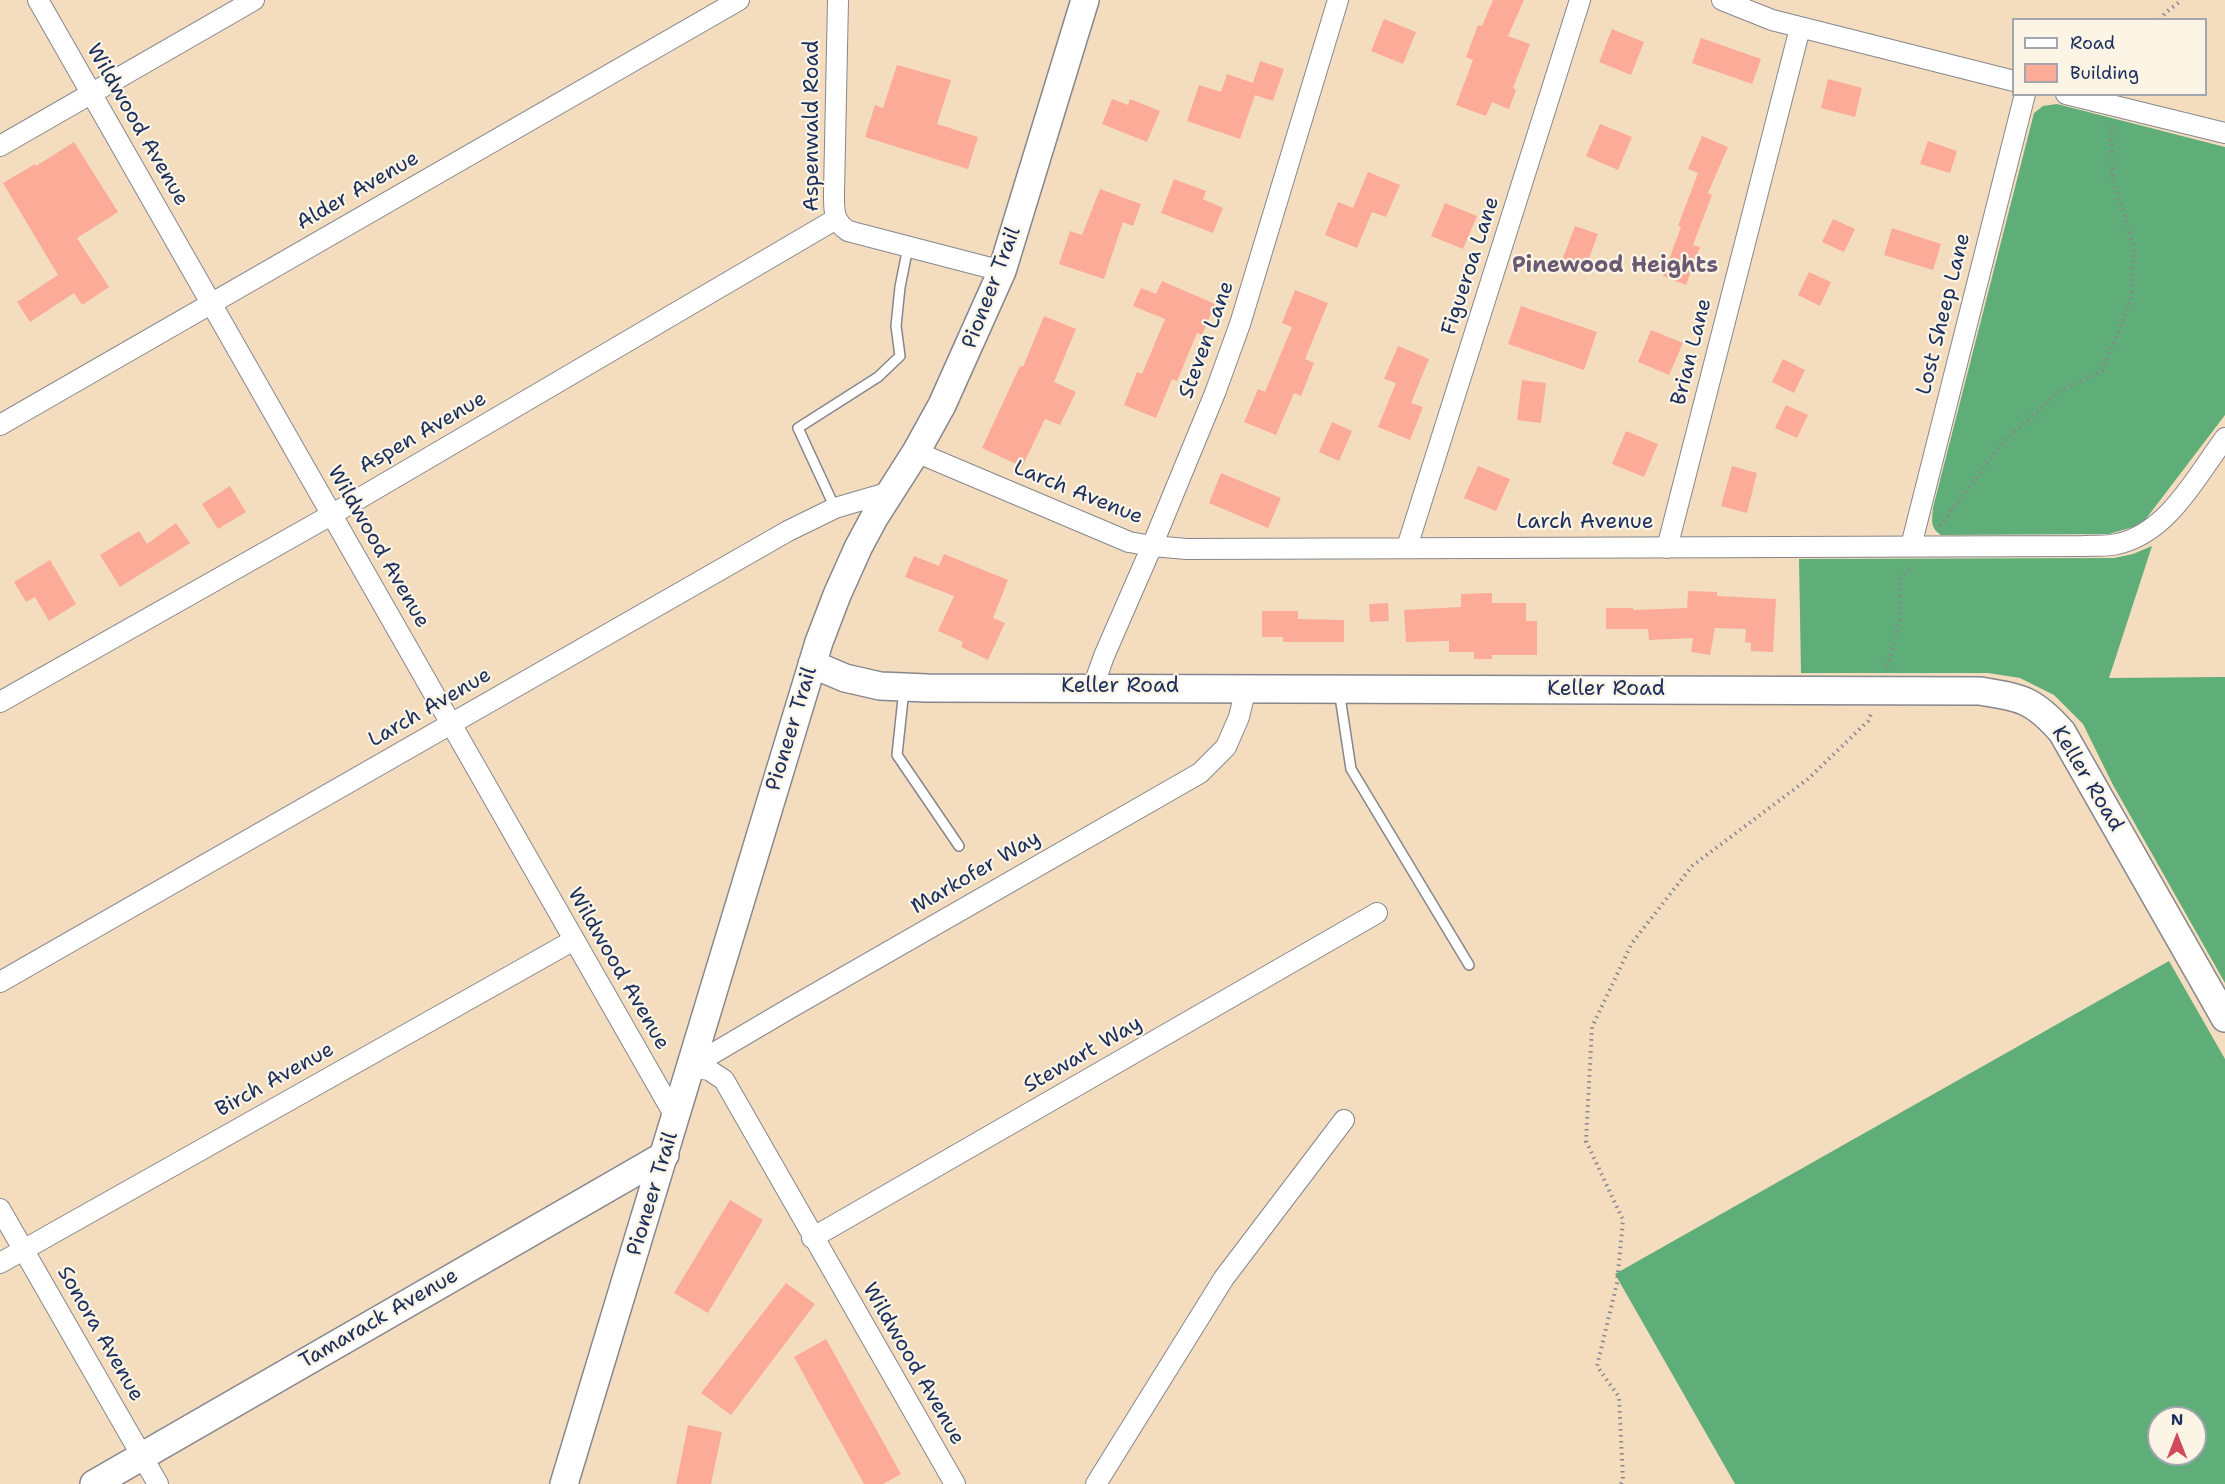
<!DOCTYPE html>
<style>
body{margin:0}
#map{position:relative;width:2225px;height:1484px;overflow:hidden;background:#f3ddbe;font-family:"Shantell Sans",sans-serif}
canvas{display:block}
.legend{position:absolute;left:2012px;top:18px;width:195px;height:78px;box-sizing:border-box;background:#fcf5e5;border:2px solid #a2a6af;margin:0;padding:8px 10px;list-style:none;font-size:18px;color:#1b2f5e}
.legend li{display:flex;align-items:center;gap:12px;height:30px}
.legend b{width:30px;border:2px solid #a2a6af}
.north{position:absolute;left:2147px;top:1406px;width:60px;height:60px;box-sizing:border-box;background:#fcf5e5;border:2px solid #a2a6af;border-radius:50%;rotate:0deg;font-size:16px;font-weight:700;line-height:24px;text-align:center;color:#1b2f5e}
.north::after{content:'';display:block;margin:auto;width:21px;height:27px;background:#d1495b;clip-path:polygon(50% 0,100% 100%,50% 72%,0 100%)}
</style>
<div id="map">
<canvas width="2225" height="1484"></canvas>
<ul class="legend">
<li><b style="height:8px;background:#fff"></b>Road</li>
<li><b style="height:16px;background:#fcab99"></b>Building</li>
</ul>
<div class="north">N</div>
</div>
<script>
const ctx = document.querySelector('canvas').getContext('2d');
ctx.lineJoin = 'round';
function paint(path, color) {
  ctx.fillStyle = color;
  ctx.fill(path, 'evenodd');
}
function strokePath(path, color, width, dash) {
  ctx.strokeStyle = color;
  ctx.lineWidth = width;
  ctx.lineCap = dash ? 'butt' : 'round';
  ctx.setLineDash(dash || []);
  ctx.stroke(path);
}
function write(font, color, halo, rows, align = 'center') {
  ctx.font = font + ' "Shantell Sans",sans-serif';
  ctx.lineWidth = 4.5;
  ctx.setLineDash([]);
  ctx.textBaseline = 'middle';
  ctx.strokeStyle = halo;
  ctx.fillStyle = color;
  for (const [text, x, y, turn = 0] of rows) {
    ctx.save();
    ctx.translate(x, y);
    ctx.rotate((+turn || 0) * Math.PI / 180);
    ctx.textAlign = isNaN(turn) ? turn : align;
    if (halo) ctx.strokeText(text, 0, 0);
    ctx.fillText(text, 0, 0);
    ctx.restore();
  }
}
paint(new Path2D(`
 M2057,104L2225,147V415L2145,520L2133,527L2109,534L1941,535C1930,528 1932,520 1933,508L2034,113L2043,106Z
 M2152,546L2109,678L2225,677V983L2113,785L2083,724L2054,695L2020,678L1988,673H1801L1799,559L2114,558L2133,554Z
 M2169,961L2225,1059V1484H1735L1615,1274ZM2159,1418H2195V1454H2159Z`), '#5fad78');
paint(new Path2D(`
 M1493,0H1524L1508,36L1530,44L1513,88L1516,90L1509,109L1492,102L1486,116L1456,105L1473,60L1466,57L1478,25L1482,26Z
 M1384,19L1416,32L1403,64L1371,51Z
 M1612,29L1644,42L1631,75L1599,62Z
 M1701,38L1761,59L1752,84L1692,63Z
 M1260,61L1284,69L1273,101L1255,95L1240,139L1187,121L1199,85L1221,92L1227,74L1253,83Z
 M897,65L951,80L937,124L978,137L968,169L865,137L875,105L883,108Z
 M1828,79L1862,88L1855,117L1821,108Z
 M1112,99L1128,105L1130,99L1160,111L1147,142L1102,124Z
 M1600,124L1632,137L1618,170L1586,156Z
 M1702,136L1728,147L1708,193L1712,195L1693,245L1700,247L1686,285L1663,276L1681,227L1678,226L1698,173L1688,169Z
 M1928,141L1957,151L1950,173L1920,164Z
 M74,142L118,212L77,238L109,287L82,305L74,293L30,322L17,302L58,275L3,183L35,164L36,166Z
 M1368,172L1400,185L1386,217L1372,212L1357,248L1325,235L1338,202L1353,208Z
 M1174,179L1206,191L1203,199L1223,208L1213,233L1161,213Z
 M1100,189L1141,204L1133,226L1123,222L1104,279L1059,264L1070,231L1082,235Z
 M1445,203L1477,216L1463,249L1431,236Z
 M1833,219L1855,229L1844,252L1822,242Z
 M1575,226L1598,234L1584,272L1561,263Z
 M1892,228L1941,244L1933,270L1884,255Z
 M1809,272L1831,282L1820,306L1798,295Z
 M1162,281L1215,304L1202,335L1197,333L1177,381L1172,379L1156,418L1124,405L1137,372L1142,374L1165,319L1133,306L1141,288L1156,294Z
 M1295,290L1328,303L1305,359L1314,363L1301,396L1294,393L1276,435L1244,422L1258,389L1265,392L1292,327L1282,323Z
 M1521,306L1597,332L1584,370L1508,344Z
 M1044,316L1076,329L1054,382L1076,392L1060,425L1045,419L1022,467L982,448L1020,366L1023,367Z
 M1651,330L1683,343L1669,375L1638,362Z
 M1398,346L1429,359L1411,403L1423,407L1410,440L1378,427L1396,383L1384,379Z
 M1783,359L1805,370L1794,393L1772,382Z
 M1522,380L1546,383L1541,423L1517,420Z
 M1786,405L1808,415L1797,438L1775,428Z
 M1332,422L1352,431L1339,461L1319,452Z
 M1626,431L1658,444L1644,477L1612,464Z
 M1478,466L1510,479L1496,511L1464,498Z
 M1732,466L1757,473L1747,513L1721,506Z
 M1221,473L1281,498L1268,528L1209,503Z
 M230,486L246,512L218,529L202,504Z
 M176,523L190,543L120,587L100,555L139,531L147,544Z
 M944,554L1008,580L993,618L1005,623L988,660L961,647L963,642L938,631L954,596L905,577L914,556L939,566Z
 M50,560L76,604L49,621L35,597L26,602L14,582Z
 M1688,591L1717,592V596L1776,599L1773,652L1751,651V643L1745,642L1746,629L1715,628L1710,655L1691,652L1693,638L1649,640L1648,629H1606V608H1633V610L1687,608Z
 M1492,593V603H1526V621H1537V655H1492V659H1474V652H1449V641L1406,642L1404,610L1461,607V594Z
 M1388,603L1389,621L1370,622L1369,604Z
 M1262,611H1298V619L1344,620V642H1283V637H1262Z
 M730,1200L763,1220L708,1313L674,1293Z
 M786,1283L815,1304L731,1415L701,1393Z
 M826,1339L901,1474L883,1484H864L794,1357Z
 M688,1425L722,1432L711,1484H676Z`), '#fcab99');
const lane = new Path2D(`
 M835,508L798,428L878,377L900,356L896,326L900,287L908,247
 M904,689L897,755L959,846
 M1339,690L1351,769L1469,965`);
const street = new Path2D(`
 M38,0L676,1118
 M838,0L834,193C834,210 833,221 848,231L1002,271
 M1722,0L1772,20L2014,81
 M2066,94L2225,133
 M0,146L254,0
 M0,425L739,0
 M916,452L1129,542L1152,546L1187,549L2084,546C2094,545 2106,547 2117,544C2168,533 2196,477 2225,438
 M1911,546L2025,94
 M1407,547L1580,0
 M1667,548L1800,28
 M1093,687L1104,656L1152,546L1215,393L1240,324L1338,0
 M0,702L331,515L836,219
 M0,982L788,531L835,508L890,492
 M690,1067L792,1007L1200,773L1226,747L1239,717L1246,688
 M690,1067L709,1070L724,1080L955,1484
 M0,1209L158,1484
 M812,1238L1377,913
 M0,1263L574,940
 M1096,1484L1224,1278L1344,1120`);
const secondary = new Path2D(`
 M812,664L845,678L880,686L927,688L1980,691C2022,698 2033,699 2062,732L2225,1018
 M94,1484L665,1155
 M564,1484L819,642L837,595L858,548L874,518L916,452L942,405L1002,271L1085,0`);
strokePath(lane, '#87868e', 12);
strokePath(street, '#87868e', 22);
strokePath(secondary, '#87868e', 30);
strokePath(new Path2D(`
 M2160,20L2165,13L2182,0
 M1940,526L2002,443L2060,391L2102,371L2131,300L2134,246L2113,181L2111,136L2113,124
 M1887,667L1900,620V580L1911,566
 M1621,1484L1623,1480L1619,1397L1597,1366L1617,1283L1623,1220L1586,1141L1592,1027L1632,943L1692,866L1808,779L1868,721L1871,714`), '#87868e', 4, [1.5, 4.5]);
strokePath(lane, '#fff', 9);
strokePath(street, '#fff', 20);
strokePath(secondary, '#fff', 27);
write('21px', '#1b2f5e', '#fcf5e5', [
 ["Wildwood Avenue",137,125,60],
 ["Aspenwald Road",813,126,-90],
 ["Alder Avenue",358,191,-30],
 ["Figueroa Lane",1471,266,-72],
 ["Pioneer Trail",992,288,-69],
 ["Lost Sheep Lane",1944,314,-76],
 ["Steven Lane",1207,340,-70],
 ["Brian Lane",1692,352,-76],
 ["Aspen Avenue",423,433,-30],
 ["Larch Avenue",1078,493,22],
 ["Larch Avenue",1585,523],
 ["Wildwood Avenue",378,547,60],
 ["Keller Road",1120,687],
 ["Keller Road",1606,690],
 ["Larch Avenue",430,708,-30],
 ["Pioneer Trail",792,729,-73],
 ["Keller Road",2087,779,59],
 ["Markofer Way",976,873,-30],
 ["Wildwood Avenue",618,969,60],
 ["Stewart Way",1083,1055,-30],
 ["Birch Avenue",275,1080,-29],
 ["Pioneer Trail",653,1194,-73],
 ["Tamarack Avenue",379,1319,-30],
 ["Sonora Avenue",100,1334,60],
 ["Wildwood Avenue",913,1364,60]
]);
write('bold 22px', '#6a5a73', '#fcf5e5', [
 ["Pinewood Heights",1615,266]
]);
</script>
